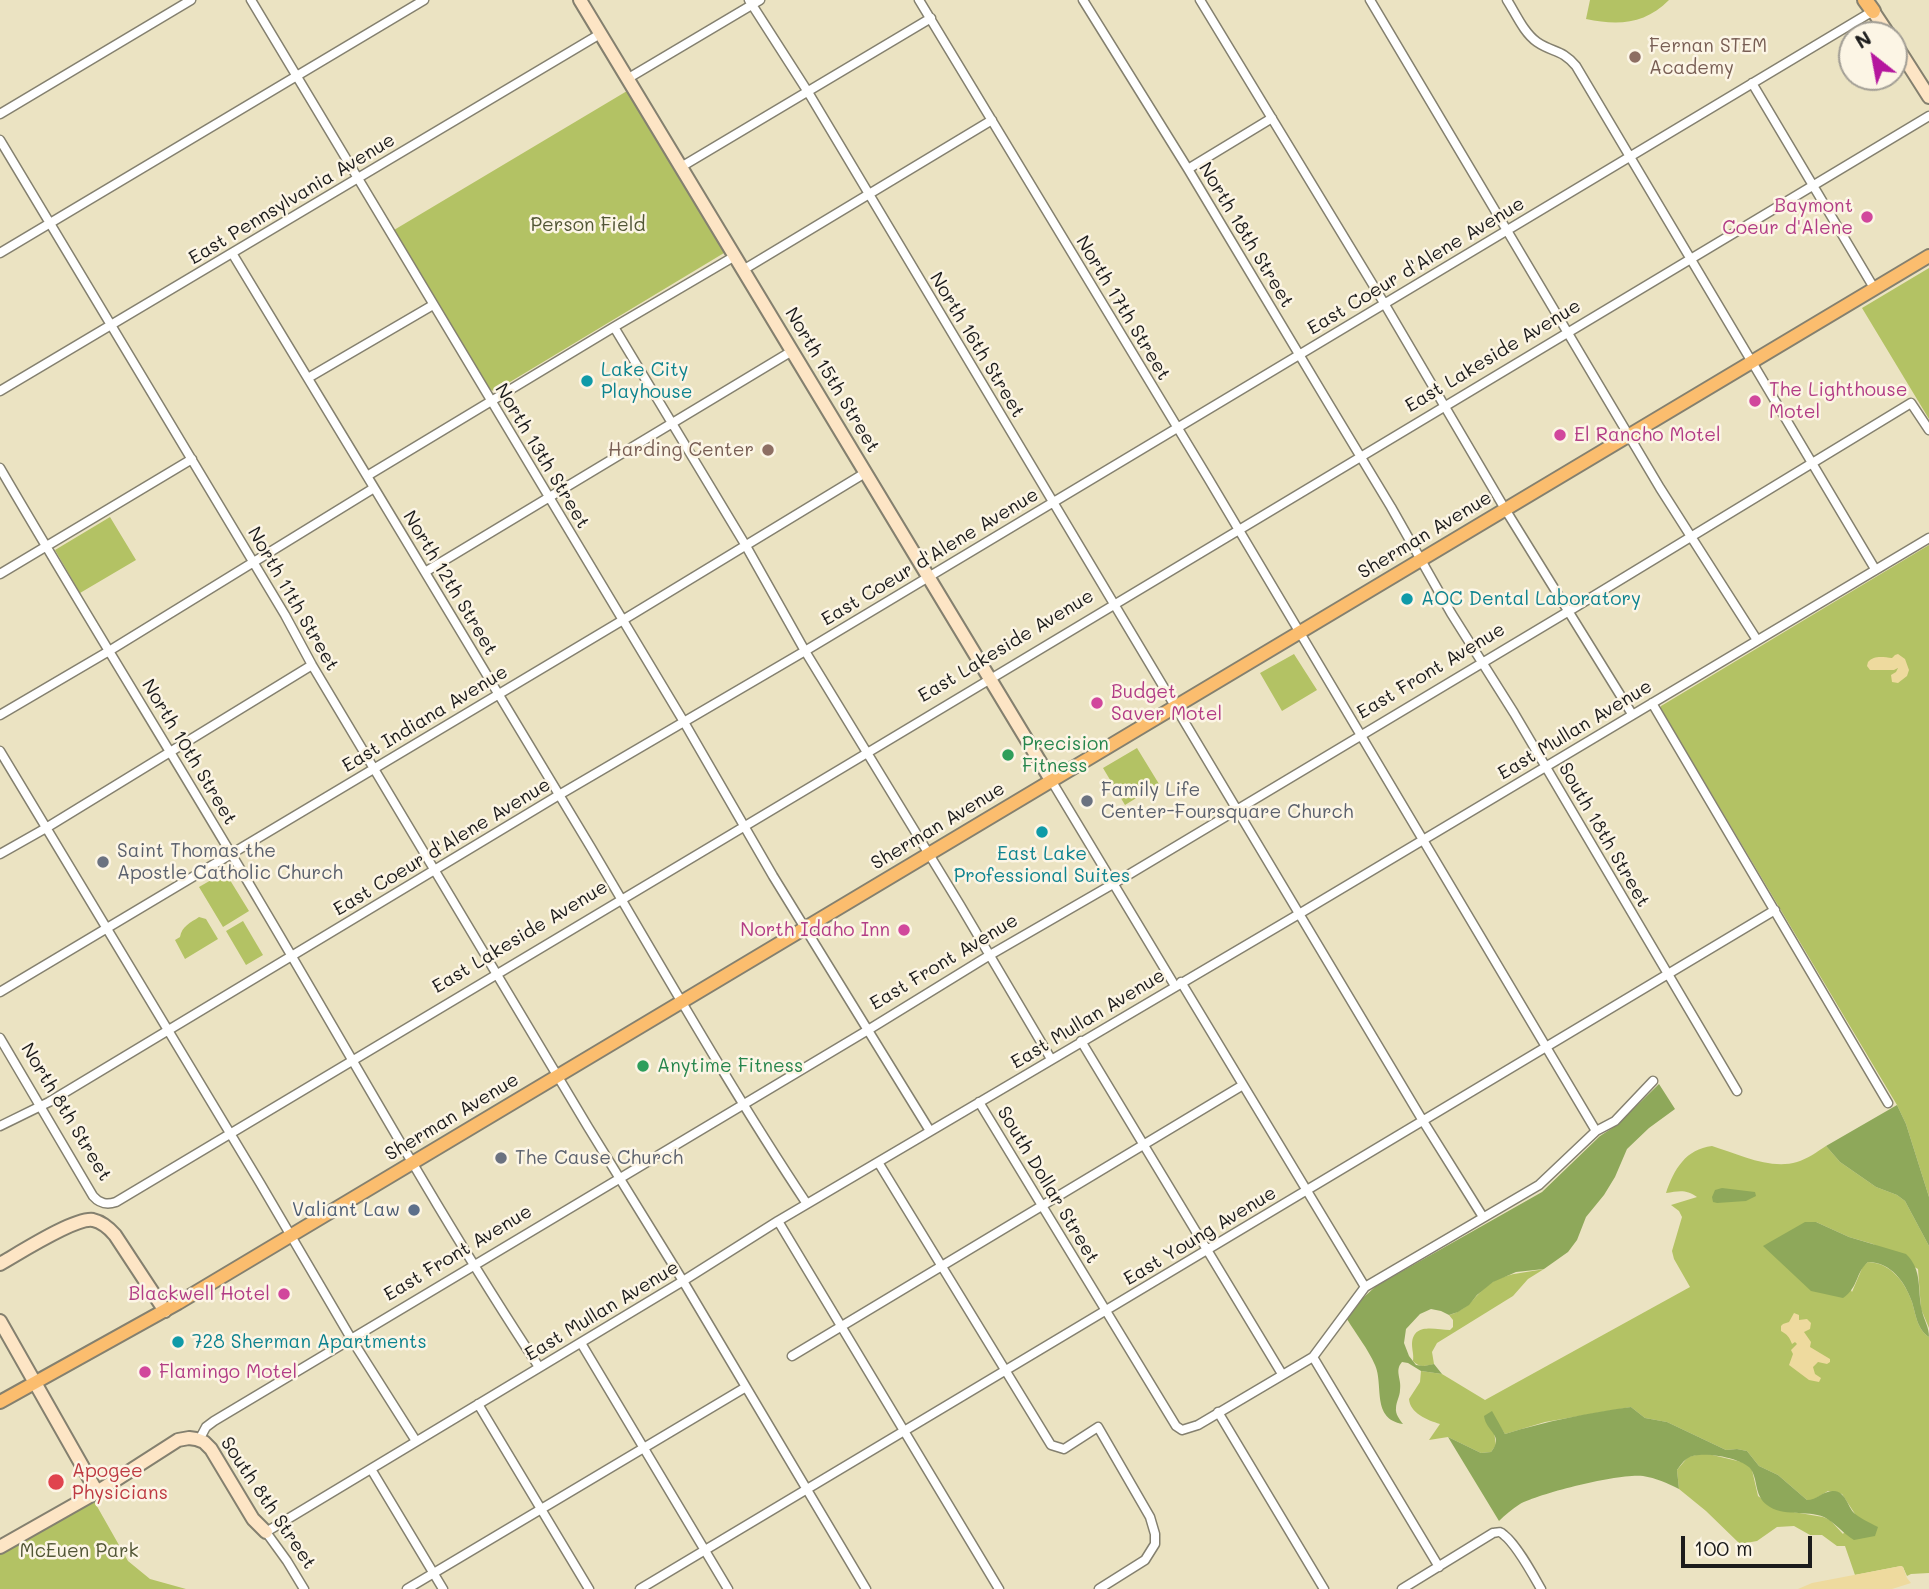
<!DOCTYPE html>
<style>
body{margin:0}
#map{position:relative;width:1929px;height:1589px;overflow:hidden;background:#ebe3c2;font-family:Mali,sans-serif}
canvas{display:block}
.north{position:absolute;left:1838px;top:21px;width:70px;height:70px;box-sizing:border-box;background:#fcf5e5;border:2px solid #a29e95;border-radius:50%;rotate:329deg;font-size:19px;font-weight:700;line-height:28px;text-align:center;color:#1c1c1c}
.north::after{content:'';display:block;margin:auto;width:24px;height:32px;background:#b5179e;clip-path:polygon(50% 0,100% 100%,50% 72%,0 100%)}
.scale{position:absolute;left:1681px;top:1536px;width:131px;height:32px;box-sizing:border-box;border:4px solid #1c1c1c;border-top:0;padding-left:9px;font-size:21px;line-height:24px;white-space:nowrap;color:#1c1c1c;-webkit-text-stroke:5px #fcf5e5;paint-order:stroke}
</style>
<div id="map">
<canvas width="1929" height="1589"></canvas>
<div class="north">N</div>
<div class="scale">100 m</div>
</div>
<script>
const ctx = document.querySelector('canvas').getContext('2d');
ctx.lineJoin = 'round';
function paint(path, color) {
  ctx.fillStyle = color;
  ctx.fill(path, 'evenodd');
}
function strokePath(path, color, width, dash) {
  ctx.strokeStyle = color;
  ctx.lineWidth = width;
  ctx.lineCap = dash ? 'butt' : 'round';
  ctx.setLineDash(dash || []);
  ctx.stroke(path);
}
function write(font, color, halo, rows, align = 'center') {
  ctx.font = font + ' Mali,sans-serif';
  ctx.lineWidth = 5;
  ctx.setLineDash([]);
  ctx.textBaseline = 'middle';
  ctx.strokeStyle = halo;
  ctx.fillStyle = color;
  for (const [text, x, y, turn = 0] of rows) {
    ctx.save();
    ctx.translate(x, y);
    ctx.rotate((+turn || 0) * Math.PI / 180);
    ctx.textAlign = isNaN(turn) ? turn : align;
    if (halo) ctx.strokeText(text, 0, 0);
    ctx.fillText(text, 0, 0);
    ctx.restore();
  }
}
paint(new Path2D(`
 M1590,0H1669C1645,24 1619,26 1586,19Z
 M627,91L724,250V253L495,391L490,390L394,230Z
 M1929,268V419L1862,308Z
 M110,517L136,560L80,593L55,550Z
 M1929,545V1197L1906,1124L1897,1105L1661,709V706Z
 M1294,654L1317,690L1282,711L1260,673Z
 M1137,748L1159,784L1125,805L1103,768Z
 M225,872L249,911L223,927L199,887Z
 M199,917L206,919L218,939L185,959L175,940L180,937C182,926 190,923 199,917Z
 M243,921L263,955L246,965L226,931Z
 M1712,1146C1738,1154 1770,1170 1797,1162C1807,1159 1817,1152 1826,1146L1840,1162L1876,1187L1897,1195L1905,1201L1929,1246V1328L1921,1309L1918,1269L1873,1244L1849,1237L1816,1222L1852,1292L1863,1266L1868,1262C1891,1263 1905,1282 1912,1302C1916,1315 1917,1329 1929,1337V1573L1911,1574L1907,1576L1903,1567L1901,1566L1855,1575L1845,1546H1837L1822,1535H1810L1794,1526L1777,1527L1757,1541L1740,1544L1706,1511L1679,1489L1677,1470L1688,1457L1704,1453L1746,1463L1752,1470L1758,1496L1776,1509L1823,1517L1830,1520L1843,1534L1855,1514L1842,1494L1828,1491L1813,1500H1807L1778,1475L1759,1466L1747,1451L1737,1449L1726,1450L1667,1422L1645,1418L1631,1407L1545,1422L1505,1434L1491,1412L1496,1445L1491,1452L1481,1453L1448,1437L1429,1440L1440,1424C1427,1420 1410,1413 1409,1399L1420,1382L1421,1371L1442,1374L1485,1400L1690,1287L1674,1259L1672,1251L1682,1217L1679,1211L1671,1205L1697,1197C1686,1189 1679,1191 1666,1193C1674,1169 1686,1149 1712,1146Z
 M1544,1269L1528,1279L1513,1296L1437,1343L1432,1352L1434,1364C1426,1366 1419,1368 1413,1361C1414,1355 1412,1350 1412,1344C1413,1322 1436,1330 1450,1330L1453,1327V1320L1449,1315C1470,1310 1477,1291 1494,1281C1511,1272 1526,1273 1544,1269Z
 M94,1501L128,1561L150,1579L186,1589H0V1553Z`), '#b3c264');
paint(new Path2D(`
 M1659,1084L1675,1109L1649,1128L1627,1149L1615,1177L1604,1195L1586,1217L1577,1240L1568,1252L1544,1269L1516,1272L1493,1282L1477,1295L1469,1305L1458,1312L1449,1315L1441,1311L1431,1309L1420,1314L1406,1329L1404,1343L1409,1356L1416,1365L1424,1366L1434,1364L1442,1374L1421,1371L1408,1363L1402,1362C1394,1371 1402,1379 1400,1390C1400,1396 1396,1402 1396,1408C1395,1414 1400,1420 1403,1424C1371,1419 1384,1385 1375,1365C1368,1349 1356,1334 1347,1319L1363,1298L1376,1286L1542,1192L1600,1136L1617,1125Z
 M1897,1105L1906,1124L1929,1197V1246L1905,1201L1897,1195L1876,1187L1840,1162L1826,1146Z
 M1722,1188L1755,1192L1756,1196L1746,1201L1717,1203L1713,1202L1712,1197L1715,1190Z
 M1805,1222H1816L1849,1237L1906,1254C1923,1270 1917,1290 1922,1311C1924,1320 1929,1327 1929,1337C1917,1329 1916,1315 1912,1302C1905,1282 1891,1262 1868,1262C1855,1273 1859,1287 1843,1298L1811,1291L1763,1246Z
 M1631,1407L1645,1418L1667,1422L1726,1450L1737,1449L1747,1451L1759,1466L1778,1475L1807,1500C1817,1500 1824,1490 1834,1491C1845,1492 1847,1504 1853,1512C1859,1518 1870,1523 1878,1527L1875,1536L1854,1540C1844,1534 1833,1521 1824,1517C1807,1510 1782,1517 1767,1505C1755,1496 1758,1483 1752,1471C1746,1458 1700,1450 1688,1458C1684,1460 1680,1466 1677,1470L1679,1489C1667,1483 1656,1478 1643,1476C1620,1473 1540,1493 1520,1504C1512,1509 1505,1515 1499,1521L1448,1437L1481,1453L1491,1452C1505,1435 1486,1432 1484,1416L1492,1411L1505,1434C1547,1421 1588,1413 1631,1407Z`), '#8ea85a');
paint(new Path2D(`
 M1898,654L1905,659L1909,670L1907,676L1898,683L1892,682L1891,675L1896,672L1898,668L1894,670H1870L1867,666L1868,662C1874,655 1883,657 1892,658L1895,655Z
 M1794,1313L1799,1315V1320L1807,1319L1811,1323L1810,1329L1804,1332L1811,1342L1810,1347L1830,1359V1362L1827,1364L1818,1362L1813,1367L1815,1374L1821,1378L1819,1382L1809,1380L1789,1365L1793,1354L1791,1350L1797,1344L1795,1342L1792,1344C1789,1337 1788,1335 1781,1331V1326L1783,1324L1789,1322Z
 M1901,1566L1903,1567L1907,1578L1911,1583L1892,1589H1798L1812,1583Z`), '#eeda9e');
const street = new Path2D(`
 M251,0L684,722L773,876L930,1131
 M749,0L808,92L1423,1121L1483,1217
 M919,0L1208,478L1596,1131
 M1083,0L1188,169L1330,406L1391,507L1451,613L1514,713L1737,1091
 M1200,0L1384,303L1505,509L1632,714
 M1370,0L1660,488L1757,640
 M1507,0C1516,14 1524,33 1537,42C1553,53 1562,49 1576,66L1875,569
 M627,79L760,0
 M1752,83L1874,288
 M0,114L191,0
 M0,140L285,615L312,665L588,1127L683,1281L866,1589
 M681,167L931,18
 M1188,169L1272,118
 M0,253L424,0
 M232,253C351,451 472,647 590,846C661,966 730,1088 807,1204
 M743,270L992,120
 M614,327L746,546L805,651L960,905L1051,1059
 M308,378L433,305
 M0,391L600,34
 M0,468C85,614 175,758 261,904C353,1059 440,1217 539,1367
 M367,476L614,327L735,256
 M425,572L792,351
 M0,574L192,459
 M1652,703L1888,1103
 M0,715L109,651L374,488
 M0,751L260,1183L352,1340L416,1441
 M1051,780L1175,986
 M0,854L46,828L312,665
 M1181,982L1365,1287
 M0,992L623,620L865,473
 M0,1038L93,1196C100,1204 107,1205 116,1202C721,841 1325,479 1929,116
 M1081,1041L1282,1374
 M979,1102L1176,1426L1182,1430L1198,1425L1313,1357L1365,1287L1539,1185L1596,1131L1615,1121L1653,1081
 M0,1126L49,1102L559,795L805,651L1873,11
 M878,1162L1051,1445L1064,1449L1098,1427L1150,1517L1155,1534V1544L1145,1560L1099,1589
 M778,1221L999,1589
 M581,1343L728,1589
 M792,1356L1243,1085
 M1313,1357L1439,1567
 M478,1404L589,1589
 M1218,1412L1324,1589
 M199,1440L206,1427L214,1421L868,1030L990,955L1113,884L1569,611L1911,403L1929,430
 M371,1469L443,1589
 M304,1589L287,1561L266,1532L683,1281L778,1221L1299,914L1929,538
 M407,1589L746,1387
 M640,1589L1775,910
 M1402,1589L1493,1533C1499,1532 1500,1531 1504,1535C1517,1545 1533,1575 1541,1589`);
const secondary = new Path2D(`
 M580,0L1051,780
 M1873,11L1889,35
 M1894,42L1929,97
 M0,1264C18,1254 75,1217 93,1220C102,1222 109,1228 115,1235L165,1311
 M0,1321L97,1492
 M0,1547L97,1492L178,1440L189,1438L196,1439L204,1442L211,1449L253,1519L266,1532`);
const primary = new Path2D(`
 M0,1402L178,1303L1929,256`);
const highway = new Path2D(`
 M1865,0L1873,11`);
strokePath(street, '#84806f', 11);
strokePath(secondary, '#84806f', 16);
strokePath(primary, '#84806f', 16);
strokePath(highway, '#84806f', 18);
strokePath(street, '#fff', 8);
strokePath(secondary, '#fde5c5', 12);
strokePath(primary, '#fbbd6e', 12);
strokePath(highway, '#fbbd6e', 14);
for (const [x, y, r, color] of [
 [1635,57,7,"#8d6e63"],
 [1867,217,7,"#d1479c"],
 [587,381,7,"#0f9aa8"],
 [1755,401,7,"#d1479c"],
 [1560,435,7,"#d1479c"],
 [768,450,7,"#8d6e63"],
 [1407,599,7,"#0f9aa8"],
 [1097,703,7,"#d1479c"],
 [1008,755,7,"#2e9e5b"],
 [1087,801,7,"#6b7280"],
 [1042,832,7,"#0f9aa8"],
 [103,862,7,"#6b7280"],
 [904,930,7,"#d1479c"],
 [643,1066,7,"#2e9e5b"],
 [501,1158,7,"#6b7280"],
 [414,1210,7,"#5c6f8a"],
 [284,1294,7,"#d1479c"],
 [178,1342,7,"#0f9aa8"],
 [145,1372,7,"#d1479c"],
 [56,1482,9,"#e0444e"]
]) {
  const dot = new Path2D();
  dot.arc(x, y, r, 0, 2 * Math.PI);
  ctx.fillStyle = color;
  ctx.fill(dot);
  strokePath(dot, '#fcf5e5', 2.5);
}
write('19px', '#785e54', '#fcf5e5', [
 ["Fernan STEM",1649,46],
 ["Academy",1649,68],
 ["Harding Center",754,450,"right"]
], 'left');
write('19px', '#1c1c1c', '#fcf5e5', [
 ["East Pennsylvania Avenue",292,199,-31],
 ["North 18th Street",1246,235,59],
 ["East Coeur d'Alene Avenue",1416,266,-31],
 ["North 17th Street",1123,308,59],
 ["North 16th Street",977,345,59],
 ["East Lakeside Avenue",1493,356,-31],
 ["North 15th Street",832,380,59],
 ["North 13th Street",542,456,59],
 ["Sherman Avenue",1425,535,-31],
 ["East Coeur d'Alene Avenue",930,557,-31],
 ["North 12th Street",450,583,59],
 ["North 11th Street",293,599,60],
 ["East Lakeside Avenue",1006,646,-31],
 ["East Front Avenue",1431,671,-31],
 ["East Indiana Avenue",425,719,-31],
 ["East Mullan Avenue",1575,730,-31],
 ["North 10th Street",189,752,59],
 ["Sherman Avenue",938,826,-31],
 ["South 18th Street",1604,835,60],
 ["East Coeur d'Alene Avenue",442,847,-31],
 ["East Lakeside Avenue",520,937,-31],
 ["East Front Avenue",944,962,-31],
 ["East Mullan Avenue",1088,1019,-31],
 ["North 8th Street",66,1112,59],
 ["Sherman Avenue",452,1117,-31],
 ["South Dollar Street",1048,1185,59],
 ["East Young Avenue",1200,1236,-31],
 ["East Front Avenue",458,1253,-31],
 ["East Mullan Avenue",602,1311,-31],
 ["South 8th Street",268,1503,56]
]);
write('19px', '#b23c85', '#fcf5e5', [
 ["Baymont",1853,206,"right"],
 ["Coeur d'Alene",1853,228,"right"],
 ["The Lighthouse",1769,390],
 ["Motel",1769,412],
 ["El Rancho Motel",1574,435],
 ["Budget",1111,692],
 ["Saver Motel",1111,714],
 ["North Idaho Inn",890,930,"right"],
 ["Blackwell Hotel",270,1294,"right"],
 ["Flamingo Motel",159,1372]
], 'left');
write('19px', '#515635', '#fcf5e5', [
 ["Person Field",588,225],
 ["McEuen Park",79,1551]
]);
write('19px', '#0d838f', '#fcf5e5', [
 ["Lake City",601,370],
 ["Playhouse",601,392],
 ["AOC Dental Laboratory",1421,599],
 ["East Lake",1042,854,"center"],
 ["Professional Suites",1042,876,"center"],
 ["728 Sherman Apartments",192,1342]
], 'left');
write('19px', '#27864d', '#fcf5e5', [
 ["Precision",1022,744],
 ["Fitness",1022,766],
 ["Anytime Fitness",657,1066]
], 'left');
write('19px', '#5b616d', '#fcf5e5', [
 ["Family Life",1101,790],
 ["Center-Foursquare Church",1101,812],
 ["Saint Thomas the",117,851],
 ["Apostle Catholic Church",117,873],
 ["The Cause Church",515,1158]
], 'left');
write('19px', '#4e5e75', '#fcf5e5', [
 ["Valiant Law",400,1210]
], 'right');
write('19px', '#be3a42', '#fcf5e5', [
 ["Apogee",72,1471],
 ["Physicians",72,1493]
], 'left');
</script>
